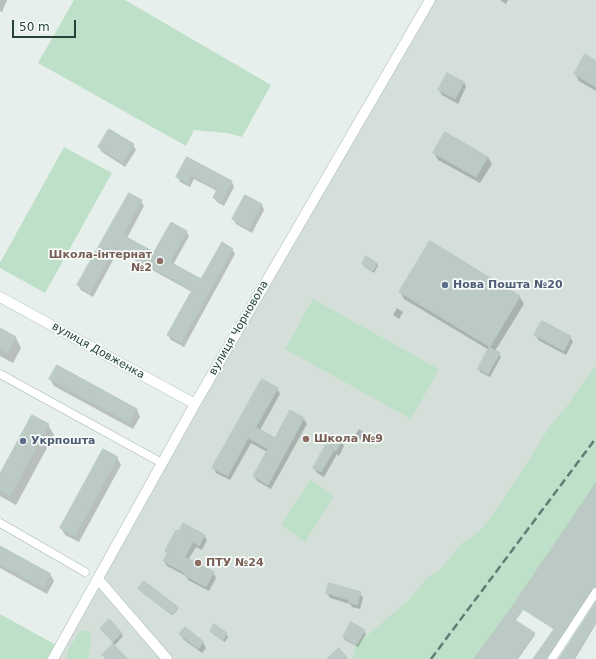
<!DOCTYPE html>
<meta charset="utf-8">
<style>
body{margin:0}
#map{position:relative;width:596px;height:659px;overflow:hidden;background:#e6efeb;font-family:"DejaVu Sans",sans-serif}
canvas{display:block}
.scale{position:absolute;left:12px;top:20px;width:64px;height:18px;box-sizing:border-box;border:2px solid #24423a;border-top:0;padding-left:5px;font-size:12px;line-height:14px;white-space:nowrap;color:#24423a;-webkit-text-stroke:3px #f7fbf9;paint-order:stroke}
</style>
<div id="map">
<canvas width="596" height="659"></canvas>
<div class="scale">50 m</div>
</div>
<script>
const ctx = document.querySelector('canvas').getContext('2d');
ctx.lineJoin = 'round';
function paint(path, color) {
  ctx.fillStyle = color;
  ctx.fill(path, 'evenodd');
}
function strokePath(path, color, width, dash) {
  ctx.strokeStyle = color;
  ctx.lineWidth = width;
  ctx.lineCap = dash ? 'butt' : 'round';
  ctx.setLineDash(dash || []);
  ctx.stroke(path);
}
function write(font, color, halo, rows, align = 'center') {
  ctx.font = font + ' "DejaVu Sans",sans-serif';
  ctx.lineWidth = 3.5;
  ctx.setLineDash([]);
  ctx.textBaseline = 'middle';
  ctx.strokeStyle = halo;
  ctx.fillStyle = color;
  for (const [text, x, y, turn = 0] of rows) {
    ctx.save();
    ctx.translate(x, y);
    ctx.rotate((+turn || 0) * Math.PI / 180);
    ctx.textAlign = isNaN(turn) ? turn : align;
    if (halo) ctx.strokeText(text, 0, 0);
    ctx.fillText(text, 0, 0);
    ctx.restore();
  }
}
paint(new Path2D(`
 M435,0H596V409L403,659H170L103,578L199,406Z
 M99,585L168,659H57Z`), '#d4dfda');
paint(new Path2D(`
 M74,0H125L271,85L242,137L227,133L194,130L186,146L38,63Z
 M64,147L112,173L45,293L0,268V263Z
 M313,299L439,369L411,419L285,349Z
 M596,365V483L516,601L474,659H352L356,645L409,600L426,579L440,570L462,543L480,531L494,513L524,468L550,426L567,406Z
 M310,480L334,496L305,542L281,525Z
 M0,614L56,645L48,659H0Z
 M80,631H88L91,633V645L88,659H66L68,650Z`), '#bfe0c8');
paint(new Path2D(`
 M0,0H7L2,12L0,11Z
 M500,0H508L506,4Z
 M596,62V91L579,81L575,74Z
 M464,82L466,87L458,104L442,95L439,90Z
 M133,145L136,150L125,167L102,152L99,147Z
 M434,153L488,157L492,164L480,183L438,160Z
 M188,158L232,182L234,187L224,206L217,202L214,198L217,191L194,179L190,187L180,182L178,177Z
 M246,196L262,205L264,210L252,233L236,224L233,219Z
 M141,201L144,206L127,238L155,253L186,231L189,236L173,265L202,281L232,249L235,254L184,347L171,340L168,335L192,292L118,251L93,297L81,290L78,285Z
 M430,242L520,297L524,304L495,351L499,354L501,357L490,377L480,372L479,369L489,350L404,299L400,292Z
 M377,263L378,266L374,273L365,267L363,264Z
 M397,308L403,312L399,319L393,315Z
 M0,330L16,338L21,348L13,363L0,356Z
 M536,335L570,337L573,342L566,355L538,340Z
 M50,379L137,410L140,417L133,429L54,386Z
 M277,389L280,394L260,430L276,439L291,411L304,419L307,424L271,489L257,481L254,476L267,452L251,443L230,480L216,473L214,468Z
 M48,425L54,435L16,505L0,496V476Z
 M359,429L366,434L362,440L355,435Z
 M341,441L344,446L339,456L337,454L324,477L317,473L314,468Z
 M117,458L121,465L79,542L65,535L61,528Z
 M596,483V588L592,590L546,659H534L555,629L524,609L515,621L535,635L518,659H476L517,601Z
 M204,535L207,540L202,550L196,547L188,560L213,573L216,578L209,591L188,580L186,576L167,566L164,561L168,554L166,551Z
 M0,547L50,574L54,581L47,594L0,568Z
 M140,590L177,608L178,609L173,615Z
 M327,593H360L363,598L360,609L352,607L350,604L330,598Z
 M596,604V624L575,659H560Z
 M352,624L364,631L366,634L358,647L345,640L344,637Z
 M185,628L203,643L206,648L202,653L183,639L181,634Z
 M101,629L121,633L123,636L114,646L126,659L105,658L103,655L114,644Z
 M211,631L226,634L228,637L225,642L213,634Z`), '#0003');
const building = new Path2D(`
 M585,54L596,61V87L574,74Z
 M447,73L464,82L455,99L438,90Z
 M109,129L134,144L122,163L98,147Z
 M445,132L488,157L476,177L433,153Z
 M187,157L232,181L221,202L213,198L217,189L191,175L187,183L176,177Z
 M129,193L142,200L123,235L154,252L171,222L187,231L170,262L201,279L222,242L233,249L181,343L167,335L192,290L115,247L90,293L77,285Z
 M245,195L262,204L249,229L232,219Z
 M430,241L520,296L490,347L399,292Z
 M366,256L377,263L373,271L362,264Z
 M542,321L571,336L564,351L534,335Z
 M0,328L16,337L7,353L0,349Z
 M489,347L500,353L488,374L478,369Z
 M57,365L137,409L130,423L49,379Z
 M262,379L278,388L256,427L275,438L290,410L304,418L268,485L253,476L268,449L248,438L228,476L212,468Z
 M32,415L49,424L10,496L0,490V474Z
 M332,434L342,440L336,451L334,450L321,472L313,468Z
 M103,449L118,457L75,536L60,528Z
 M596,483V587L591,589L547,659H533L554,629L523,609L515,620L535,633L517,659H474L516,601Z
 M183,523L205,535L199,546L193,542L185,557L214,572L206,587L184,575L185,573L163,561L168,552L165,551L176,530L179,531Z
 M0,546L51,574L43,588L0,564Z
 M144,581L178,607L172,615L138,589Z
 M329,583L361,592L357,605L348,602L349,600L326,593Z
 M596,602V622L573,659H559Z
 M109,619L122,633L113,642L100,629Z
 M351,622L365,630L356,645L343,637Z
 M214,624L227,633L223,640L210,631Z
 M185,627L204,642L198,649L179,634Z
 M113,644L128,659H106L102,655Z
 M339,648L348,659H327Z`);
paint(building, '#bbcac4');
strokePath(building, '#b8c9c2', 1);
const minor = new Path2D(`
 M0,374L162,463
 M0,523L85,572
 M552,659L596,592`);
const tertiary = new Path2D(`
 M0,297L195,404
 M98,579L167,659
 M53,659L195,404L430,0`);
strokePath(minor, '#a8b8b2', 9);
strokePath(tertiary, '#a8b8b2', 11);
strokePath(minor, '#fff', 8);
strokePath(tertiary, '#fff', 10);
strokePath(new Path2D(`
 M431,659L596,438`), '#5f7d75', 2.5, [8, 4]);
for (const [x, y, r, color] of [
 [160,261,4,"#8d6e63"],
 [445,285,4,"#5c6f8a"],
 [306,439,4,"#8d6e63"],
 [23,441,4,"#5c6f8a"],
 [198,563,4,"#8d6e63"]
]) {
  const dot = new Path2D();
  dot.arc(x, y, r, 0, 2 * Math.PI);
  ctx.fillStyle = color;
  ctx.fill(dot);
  strokePath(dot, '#f7fbf9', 1.5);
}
write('bold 11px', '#785e54', '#f7fbf9', [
 ["Школа-інтернат",152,255,"right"],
 ["№2",152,268,"right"],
 ["Школа №9",314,439],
 ["ПТУ №24",206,563]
], 'left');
write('bold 11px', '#4e5e75', '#f7fbf9', [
 ["Нова Пошта №20",453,285],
 ["Укрпошта",31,441]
], 'left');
write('11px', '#24423a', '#f7fbf9', [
 ["вулиця Чорновола",239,328,-60],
 ["вулиця Довженка",98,351,29]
]);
</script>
